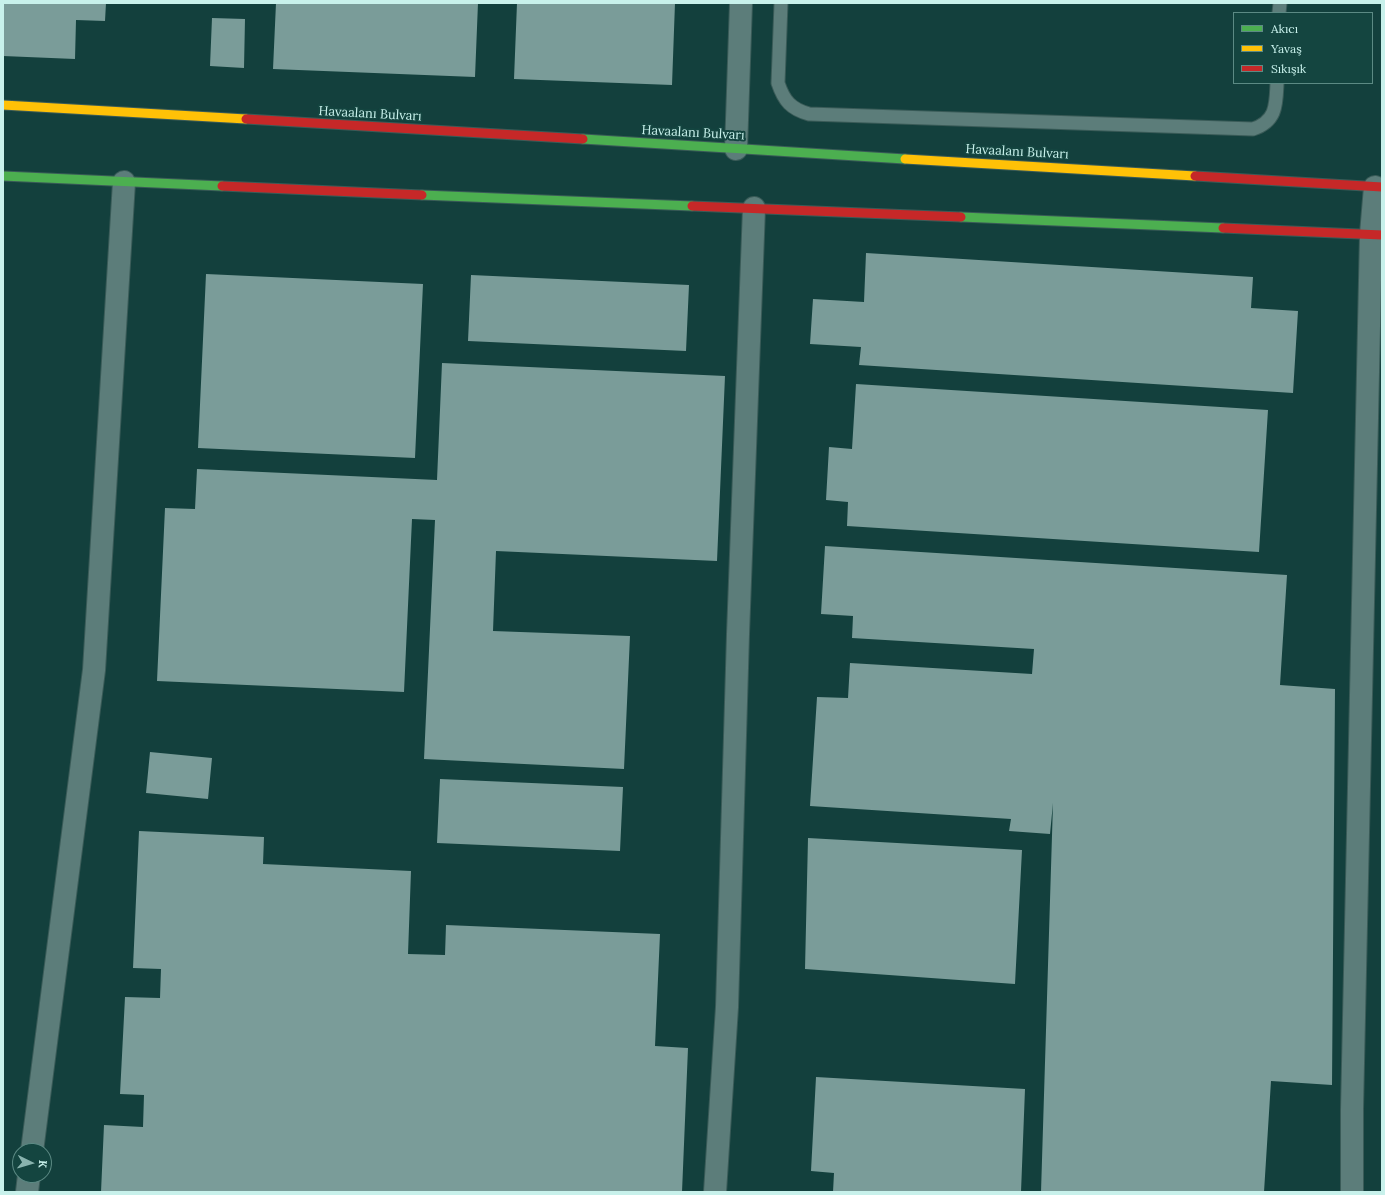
<!DOCTYPE html>
<meta charset="utf-8">
<style>
body{margin:0}
#map{position:relative;width:1385px;height:1195px;overflow:hidden;background:#13403d;font-family:Lora,serif}
canvas{display:block}
.frame{position:absolute;inset:0;border:4px solid #c8f1eb;pointer-events:none}
.legend{position:absolute;left:1233px;top:12px;width:140px;height:72px;box-sizing:border-box;background:#144540;border:1px solid #5c8a84;margin:0;padding:5px 7px;list-style:none;font-size:12px;color:#c8f1eb}
.legend li{display:flex;align-items:center;gap:8px;height:20px}
.legend b{width:20px;border:1px solid #5c8a84}
.north{position:absolute;left:12px;top:1143px;width:40px;height:40px;box-sizing:border-box;background:#144540;border:1px solid #5c8a84;border-radius:50%;rotate:95deg;font-size:11px;font-weight:700;line-height:16px;text-align:center;color:#c8f1eb}
.north::after{content:'';display:block;margin:auto;width:14px;height:18px;background:#89b3ae;clip-path:polygon(50% 0,100% 100%,50% 72%,0 100%)}
</style>
<div id="map">
<canvas width="1385" height="1195"></canvas>
<div class="frame"></div>
<ul class="legend">
<li><b style="height:5px;background:#4caf50"></b>Akıcı</li>
<li><b style="height:5px;background:#ffc107"></b>Yavaş</li>
<li><b style="height:5px;background:#c62828"></b>Sıkışık</li>
</ul>
<div class="north">K</div>
</div>
<script>
const ctx = document.querySelector('canvas').getContext('2d');
ctx.lineJoin = 'round';
function paint(path, color) {
  ctx.fillStyle = color;
  ctx.fill(path, 'evenodd');
}
function strokePath(path, color, width, dash) {
  ctx.strokeStyle = color;
  ctx.lineWidth = width;
  ctx.lineCap = dash ? 'butt' : 'round';
  ctx.setLineDash(dash || []);
  ctx.stroke(path);
}
function write(font, color, halo, rows, align = 'center') {
  ctx.font = font + ' Lora,serif';
  ctx.lineWidth = 4;
  ctx.setLineDash([]);
  ctx.textBaseline = 'middle';
  ctx.strokeStyle = halo;
  ctx.fillStyle = color;
  for (const [text, x, y, turn = 0] of rows) {
    ctx.save();
    ctx.translate(x, y);
    ctx.rotate((+turn || 0) * Math.PI / 180);
    ctx.textAlign = isNaN(turn) ? turn : align;
    if (halo) ctx.strokeText(text, 0, 0);
    ctx.fillText(text, 0, 0);
    ctx.restore();
  }
}
paint(new Path2D(`
 M3,3H106L105,21L76,20L75,59L3,56Z
 M276,3H478L475,77L273,69Z
 M517,3H675L672,85L514,79Z
 M212,18L245,19L244,68L210,66Z
 M866,253L1253,277L1251,308L1298,311L1293,393L859,365L861,347L810,344L813,299L864,302Z
 M206,274L423,284L415,458L198,448Z
 M471,275L689,285L686,351L468,341Z
 M442,363L725,376L717,561L496,551L493,631L630,636L624,769L424,759L435,520L412,519L404,692L157,681L165,508L195,509L197,469L437,480Z
 M856,384L1268,410L1259,552L847,526L848,502L826,500L829,447L852,449Z
 M825,546L1287,575L1280,685L1335,689L1332,1085L1271,1081L1264,1192H1041L1053,803L1050,834L1009,831L1011,819L810,806L817,697L848,698L850,663L1032,674L1034,649L852,638L853,616L821,614Z
 M150,752L212,758L208,799L146,793Z
 M440,779L623,787L620,851L437,843Z
 M139,831L264,837L263,864L411,871L408,954L445,955L446,925L660,934L655,1046L688,1048L682,1192H101L104,1125L143,1127L144,1095L120,1094L125,997L160,998L161,969L133,968Z
 M808,838L1022,850L1015,984L805,969Z
 M816,1077L1025,1089L1021,1192H833L834,1173L811,1171Z`), '#7a9c99');
const lane = new Path2D(`
 M781,3L778,83C784,101 791,109 809,114L1253,129C1277,121 1276,104 1277,83
 M1279,13L1280,3`);
const street = new Path2D(`
 M736,149L741,3
 M32,1151L94,670L124,182
 M27,1192L29,1175
 M715,1192L727,1007L738,634L754,208
 M1352,1192V1109L1371,234L1375,187`);
const fast = new Path2D(`
 M583,139L905,159
 M3,176L222,186
 M422,195L692,206
 M961,217L1223,228`);
const slow = new Path2D(`
 M3,105L246,119
 M905,159L1195,176`);
const jam = new Path2D(`
 M246,119L583,139
 M1195,176L1382,187
 M222,186L422,195
 M692,206L961,217
 M1223,228L1382,235`);
strokePath(lane, '#3a5b58', 15);
strokePath(street, '#3a5b58', 24);
strokePath(fast, '#3a5b58', 11);
strokePath(slow, '#3a5b58', 11);
strokePath(jam, '#3a5b58', 11);
strokePath(lane, '#5c7d7a', 13);
strokePath(street, '#5c7d7a', 22);
strokePath(fast, '#4caf50', 9);
strokePath(slow, '#ffc107', 9);
strokePath(jam, '#c62828', 9);
write('13px', '#c8f1eb', '#144540', [
 ["Havaalanı Bulvarı",370,114,3],
 ["Havaalanı Bulvarı",693,133,3],
 ["Havaalanı Bulvarı",1017,152,3]
]);
</script>
